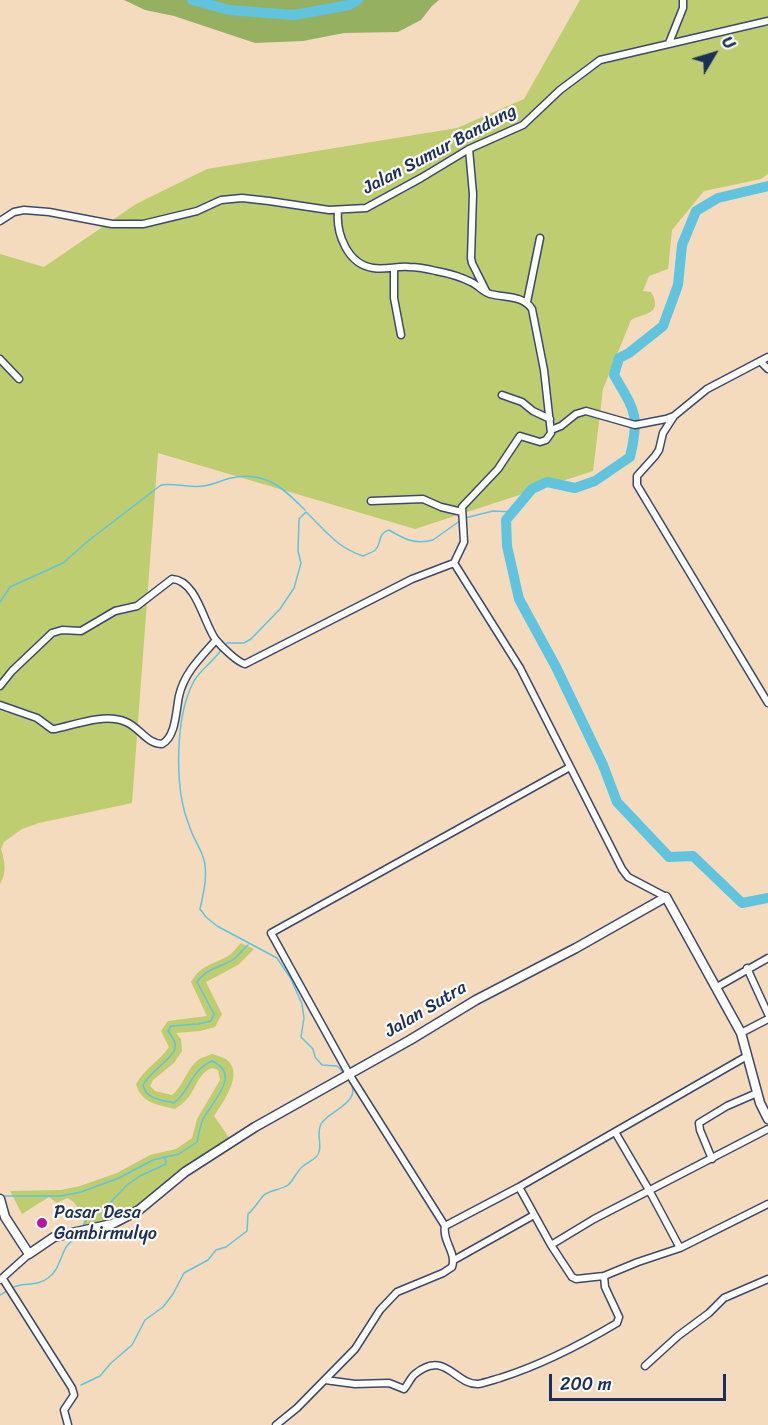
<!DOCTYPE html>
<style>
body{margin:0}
#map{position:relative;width:768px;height:1425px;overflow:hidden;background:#f4dbbe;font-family:Sriracha,sans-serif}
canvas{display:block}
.north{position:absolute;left:684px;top:24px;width:60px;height:60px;-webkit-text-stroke:4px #fdfcf7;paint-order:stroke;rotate:52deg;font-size:16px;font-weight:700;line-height:24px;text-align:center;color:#1b2f5e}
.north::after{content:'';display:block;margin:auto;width:21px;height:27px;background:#1b2f5e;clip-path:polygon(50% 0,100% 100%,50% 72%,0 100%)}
.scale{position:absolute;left:549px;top:1374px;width:177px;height:27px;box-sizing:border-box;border:3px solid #1b2f5e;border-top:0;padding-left:8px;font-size:18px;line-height:21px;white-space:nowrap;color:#1b2f5e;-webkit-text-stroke:4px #fdfcf7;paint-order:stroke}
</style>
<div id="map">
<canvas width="768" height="1425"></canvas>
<div class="north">U</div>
<div class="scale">200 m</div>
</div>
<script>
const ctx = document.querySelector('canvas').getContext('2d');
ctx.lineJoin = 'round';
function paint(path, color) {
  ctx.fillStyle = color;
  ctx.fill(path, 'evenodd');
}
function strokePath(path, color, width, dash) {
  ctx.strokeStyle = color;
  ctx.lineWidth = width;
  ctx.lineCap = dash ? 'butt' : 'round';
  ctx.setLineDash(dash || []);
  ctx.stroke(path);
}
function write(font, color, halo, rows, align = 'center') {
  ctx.font = font + ' Sriracha,sans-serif';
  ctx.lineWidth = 4.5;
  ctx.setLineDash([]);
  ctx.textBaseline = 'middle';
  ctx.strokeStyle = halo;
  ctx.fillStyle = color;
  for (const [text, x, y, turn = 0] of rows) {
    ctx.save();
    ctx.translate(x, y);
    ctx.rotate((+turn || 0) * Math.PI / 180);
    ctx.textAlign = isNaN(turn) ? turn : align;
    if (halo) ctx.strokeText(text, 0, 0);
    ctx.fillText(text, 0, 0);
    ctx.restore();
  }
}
paint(new Path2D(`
 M580,0H768V174L761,179L704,191L672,230L668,269L649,276L643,291L651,292C664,315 643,313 631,320L603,389L593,471L415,529L158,453L132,803L39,823L22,829L4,842L1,849C5,862 7,872 0,884V254L44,267L136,204L207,169L457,128L524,99Z
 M241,943L254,949L238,965L206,982L222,1014L215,1027L200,1031L176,1033L181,1039L182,1051L174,1063L153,1080L150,1086L155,1091L172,1095C184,1086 186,1069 198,1060C202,1057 208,1056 212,1054C216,1055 222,1057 226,1059C245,1073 223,1102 214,1116L230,1139L145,1203L111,1222L86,1227C82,1217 78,1202 67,1198L57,1203L49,1197L22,1214L10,1191L61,1190L80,1186L117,1173L150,1155L176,1149L192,1138L197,1119L220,1080L218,1070L212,1068C197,1074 197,1088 187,1099C184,1103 179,1106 175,1109C158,1105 141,1103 136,1084C146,1067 159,1062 169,1047L161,1031L168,1021L207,1016L191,982C202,963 215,965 231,954C234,951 238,946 241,943Z`), '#bdcd6f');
paint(new Path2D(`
 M124,0H439L432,6L421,20L398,32L344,33L303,41L255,43L174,16L145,10Z`), '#96b062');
strokePath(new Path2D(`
 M465,518L493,511L514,512
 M0,602L10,587L63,563L88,541L161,485C175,483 191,488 203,486C213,485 222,480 231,478C265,470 283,488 305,510
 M224,647L227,643H244L251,639L280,609L294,588L301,563L298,551L299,519L306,512C326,531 336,547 363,556C367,554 371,553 374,551C383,544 376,534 389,530C404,539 415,545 433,540L461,520
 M221,650C213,662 201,669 194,681C175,716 174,788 189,825C192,835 198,845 202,854C209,870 204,892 200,909L206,917L217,926L277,958L291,979L302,1004L304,1018L301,1037L313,1049L315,1057L322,1065L337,1066L343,1072
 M1,1196H61L81,1192L119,1178L153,1160L179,1154L197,1142C199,1134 200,1126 203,1119C213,1101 242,1074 212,1061C190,1071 191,1090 174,1103C161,1100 146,1099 143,1085C150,1072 172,1059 175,1049C177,1042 171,1036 168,1031L171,1026L198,1024L211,1021L214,1014L197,982C206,968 222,967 234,959C239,955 243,949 248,945
 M82,1228L86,1219L108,1205L127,1185L140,1176L166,1164L165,1157
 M11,1288C23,1282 37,1287 48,1278C58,1271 60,1259 65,1249C68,1243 74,1239 79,1235
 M0,1295L7,1291
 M81,1385L100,1376L111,1363L132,1345L145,1320L163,1307L173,1294L184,1273L208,1260L216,1250L226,1247L247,1231L248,1214C254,1209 258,1202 263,1196C268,1190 281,1190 288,1185C294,1180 296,1172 302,1167C307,1162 318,1159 319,1152C322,1143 316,1134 321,1124C329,1110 366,1102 348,1079`), '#60c4de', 1.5);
strokePath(new Path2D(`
 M192,0L229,10L294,15L349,5L358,0
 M768,186L718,198L696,211L682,245L678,285L663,326L629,353L619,358L614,375C635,411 640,415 630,457L595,481L575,488L547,482L532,489L506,520L507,546L519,599L556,667L603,765L617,802L669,857L693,856L742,903L768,898`), '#60c4de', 10);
const minor = new Path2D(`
 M669,43L683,8V0
 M469,149L473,194L471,258L472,263L486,291
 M338,211C336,233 347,264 373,268C385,270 397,266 409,267C418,267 428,269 436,271C447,273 461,277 471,282C478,285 483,292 490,294C505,298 523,295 532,309L544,370L551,433L546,440L540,442L520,436L498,469L462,507L464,542L454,563L520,668L622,869L628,877L666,897
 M0,221L14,212L24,210L49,212L112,224H143L197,211L221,200L242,198L269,201L329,210L366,208L421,178L469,149L523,125L560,90L600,60L768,21
 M394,268V298L401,335
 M527,302L540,238
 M0,359L19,379
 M760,361L768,369
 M502,395L522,402L533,411L550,419
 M674,416L663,433L659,450L655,456L637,476V485L768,703
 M551,430L561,426L576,414L586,411L635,425L666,419L674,416L707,389L768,357
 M371,501L423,499L441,507L462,512
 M0,686L12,671L52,633L62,630L81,631L115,611L137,606L172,579C197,580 204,625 216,640C222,647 237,662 245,664L412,579L454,563
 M0,705L37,718L52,729H55C77,724 105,713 126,722C139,727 147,744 162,744C176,737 176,710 179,696C184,673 201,657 216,640
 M570,767L271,933L349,1074L445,1226L519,1187L747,1056
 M747,968L768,1014
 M717,987L768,958
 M741,1033L768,1019
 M615,1132L649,1190L680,1248
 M712,1159L700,1130L699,1123L727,1106L757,1093
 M519,1187L551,1245L572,1277L576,1279L604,1276L638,1262L680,1248L768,1204
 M551,1245L594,1219L768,1129
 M454,1260L534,1215
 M3,1279L72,1388L74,1395L64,1410L68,1425
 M0,1280L29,1254
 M645,1366L678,1336L709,1313L724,1298L768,1279
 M325,1380L355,1384L389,1383L404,1389C408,1385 410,1378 415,1374C445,1349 455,1385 478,1384C485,1383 493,1380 500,1378C541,1365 580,1345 617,1323L619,1317L605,1287L604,1276
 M276,1425L297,1408L355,1349L380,1310L397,1292L443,1273L452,1267C457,1253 442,1241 445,1226`);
const tertiary = new Path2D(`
 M0,1199L5,1217L29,1254L54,1237L112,1224L139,1210L185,1172L255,1127L410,1040L476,1000L576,948L666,897L741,1033L760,1103L768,1119`);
strokePath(minor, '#3c496c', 9);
strokePath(tertiary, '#3c496c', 11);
strokePath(minor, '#fff', 6);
strokePath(tertiary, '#fff', 8);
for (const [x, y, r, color] of [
 [42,1223,6,"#b5179e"]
]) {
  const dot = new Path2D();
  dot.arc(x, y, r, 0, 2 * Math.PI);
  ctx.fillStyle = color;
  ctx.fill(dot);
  strokePath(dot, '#fdfcf7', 2);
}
write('18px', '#1b2f5e', '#fdfcf7', [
 ["Jalan Sumur Bandung",440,150,-28],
 ["Jalan Sutra",426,1010,-31]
]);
write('18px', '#1b2f5e', '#fdfcf7', [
 ["Pasar Desa",54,1213],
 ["Gambirmulyo",54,1234]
], 'left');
</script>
